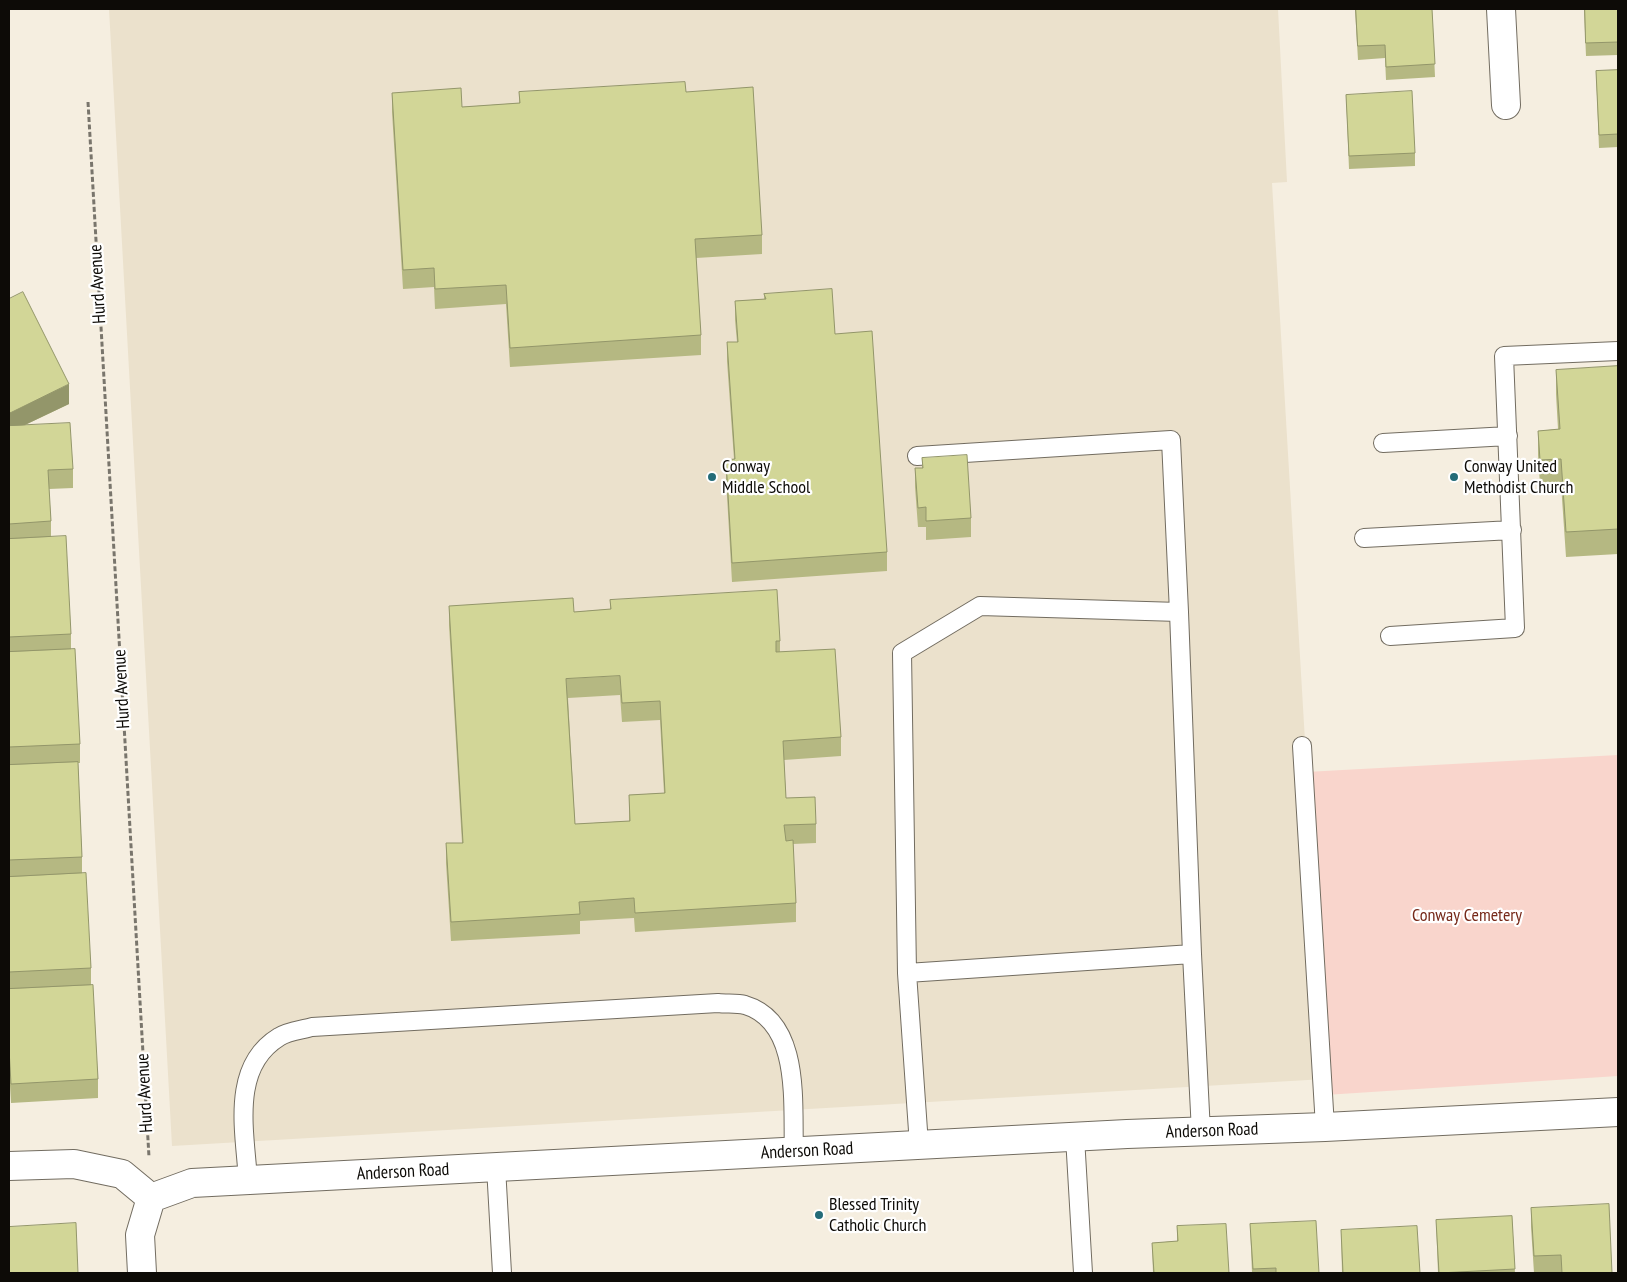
<!DOCTYPE html>
<style>
body{margin:0}
#map{position:relative;width:1627px;height:1282px;overflow:hidden;background:#f5eee0;font-family:"PT Sans Narrow",sans-serif}
canvas{display:block}
.frame{position:absolute;inset:0;border:10px solid #0d0b07;pointer-events:none}
</style>
<div id="map">
<canvas width="1627" height="1282"></canvas>
<div class="frame"></div>
</div>
<script>
const ctx = document.querySelector('canvas').getContext('2d');
ctx.lineJoin = 'round';
function paint(path, color) {
  ctx.fillStyle = color;
  ctx.fill(path, 'evenodd');
}
function strokePath(path, color, width, dash) {
  ctx.strokeStyle = color;
  ctx.lineWidth = width;
  ctx.lineCap = dash ? 'butt' : 'round';
  ctx.setLineDash(dash || []);
  ctx.stroke(path);
}
function write(font, color, halo, rows, align = 'center') {
  ctx.font = font + ' "PT Sans Narrow",sans-serif';
  ctx.lineWidth = 4.5;
  ctx.setLineDash([]);
  ctx.textBaseline = 'middle';
  ctx.strokeStyle = halo;
  ctx.fillStyle = color;
  for (const [text, x, y, turn = 0] of rows) {
    ctx.save();
    ctx.translate(x, y);
    ctx.rotate((+turn || 0) * Math.PI / 180);
    ctx.textAlign = isNaN(turn) ? turn : align;
    if (halo) ctx.strokeText(text, 0, 0);
    ctx.fillText(text, 0, 0);
    ctx.restore();
  }
}
paint(new Path2D(`
 M109,9H1278L1287,182L1272,183L1325,1079L172,1146Z`), '#ebe1cc');
paint(new Path2D(`
 M1618,755V1076L1325,1095L1306,772Z`), '#f9d5cc');
const lane = new Path2D(`
 M1383,443L1508,436
 M917,456L1171,440L1179,612
 M1364,538L1512,530
 M1390,636L1515,628L1504,356L1618,351
 M1302,746L1325,1127
 M907,973L1192,954
 M1075,1137L1083,1273
 M919,1145L907,973L902,653L980,606L1179,612L1192,954L1201,1132
 M496,1167L502,1273
 M248,1180C245,1132 230,1067 279,1037C288,1031 302,1030 312,1027L718,1003C727,1004 737,1003 745,1005C802,1022 792,1106 794,1151`);
const street = new Path2D(`
 M1501,9L1506,105
 M9,1166L74,1164L122,1174L151,1198
 M151,1198L192,1183L1127,1134L1325,1127L1618,1112
 M142,1273L140,1235L151,1198`);
strokePath(lane, '#726c60', 20);
strokePath(street, '#726c60', 30);
strokePath(new Path2D(`
 M88,102L149,1157`), '#79756c', 3, [5, 2.5]);
strokePath(lane, '#fff', 18);
strokePath(street, '#fff', 28);
paint(new Path2D(`
 M1355,9H1432L1435,77L1386,80L1385,58L1358,60Z
 M1584,9H1618V55L1586,56Z
 M1618,70V147L1599,148L1596,71Z
 M519,92H686L762,235V254L696,258L701,335V355L510,367L506,304L435,309L434,287L403,289L392,112V93L462,107L519,103Z
 M1346,95L1415,153V166L1349,169Z
 M764,294L835,334L887,552V571L732,582L726,479V460L734,459L727,361V342H737L735,320V301L764,299Z
 M9,299L69,404L25,425L73,469V488L49,489L51,521V537L71,634V649L80,744V763H78L82,857V873L91,968V985L98,1079V1098L11,1103L9,1068Z
 M1618,366V554L1566,557L1561,484L1540,485L1538,455V431L1558,429L1556,394V370Z
 M922,458L971,518V537L926,540V527H918L915,487V468H922Z
 M610,600L780,641V652L841,737V756L784,760L786,798L816,824V843L793,844L796,903V922L635,932L634,918L580,921V934L451,941L446,863V843H462L449,625V606L574,612L610,609ZM620,695L622,722L660,720L664,793L629,795V821L575,824L568,698Z
 M1531,1208L1612,1273H1534L1531,1227Z
 M1512,1216L1515,1273H1438L1436,1220Z
 M1250,1224L1319,1273H1252Z
 M1177,1226L1229,1273H1153L1152,1243L1177,1241Z
 M1341,1230L1420,1273H1342Z`), '#b5b882');
paint(new Path2D(`
 M69,384V404L10,432V413Z`), '#93966a');
const building = new Path2D(`
 M1356,9H1432L1435,64L1386,67L1385,45L1358,46Z
 M1585,9H1618V42L1586,43Z
 M1618,70V134L1599,135L1596,71Z
 M685,82L686,92L753,87L762,235L695,239L701,335L510,348L506,285L435,289L434,268L403,270L392,93L461,88L462,107L520,103L519,92Z
 M1412,91L1415,153L1349,156L1346,95Z
 M832,289L835,334L872,331L887,552L732,563L726,460L735,459L727,342H738L735,301L766,299L764,294Z
 M23,292L69,384L10,413L9,410V299Z
 M1618,366V529L1566,532L1561,459L1540,460L1538,431L1560,429L1556,370Z
 M70,423L73,469L48,470L51,521L9,524V426Z
 M967,455L971,518L926,521V507L918,508L915,468H923L922,458Z
 M66,536L71,634L9,637V539Z
 M777,590L780,641H776V652L835,649L841,737L783,741L786,798L815,797L816,824L784,825L786,841L793,840L796,903L635,913L634,898L579,902L580,914L451,922L446,843H463L449,606L573,598L574,612L611,609L610,600ZM620,676L622,703L660,701L665,793L629,795L630,821L575,824L566,679Z
 M75,649L80,744L9,747V652Z
 M78,762L82,857L9,860V765Z
 M86,873L91,968L9,972V877Z
 M93,985L98,1079L11,1084L9,1049V989Z
 M1609,1204L1612,1273H1562L1561,1255L1534,1256L1531,1208Z
 M1512,1216L1515,1269L1439,1273L1436,1220Z
 M1316,1221L1319,1273H1276V1268L1253,1269L1250,1224Z
 M76,1223L78,1273H9V1227Z
 M1226,1224L1229,1273H1154L1152,1243L1178,1241L1177,1226Z
 M1417,1226L1420,1273H1343L1341,1230Z`);
paint(building, '#d2d697');
strokePath(building, '#93966a', 1);
for (const [x, y, r, color] of [
 [712,477,5,"#236b78"],
 [1454,477,5,"#236b78"],
 [819,1215,5,"#236b78"]
]) {
  const dot = new Path2D();
  dot.arc(x, y, r, 0, 2 * Math.PI);
  ctx.fillStyle = color;
  ctx.fill(dot);
  strokePath(dot, '#fff', 2);
}
write('18px', '#0d0b07', '#fff', [
 ["Hurd Avenue",98,284,-93],
 ["Hurd Avenue",122,689,-93],
 ["Hurd Avenue",145,1093,-93],
 ["Anderson Road",1212,1131,-2],
 ["Anderson Road",807,1151,-3],
 ["Anderson Road",403,1172,-3]
]);
write('18px', '#0d0b07', '#fff', [
 ["Conway",722,467],
 ["Middle School",722,488],
 ["Conway United",1464,467],
 ["Methodist Church",1464,488],
 ["Blessed Trinity",829,1205],
 ["Catholic Church",829,1226]
], 'left');
write('18px', '#762919', '#fff', [
 ["Conway Cemetery",1467,916]
]);
</script>
